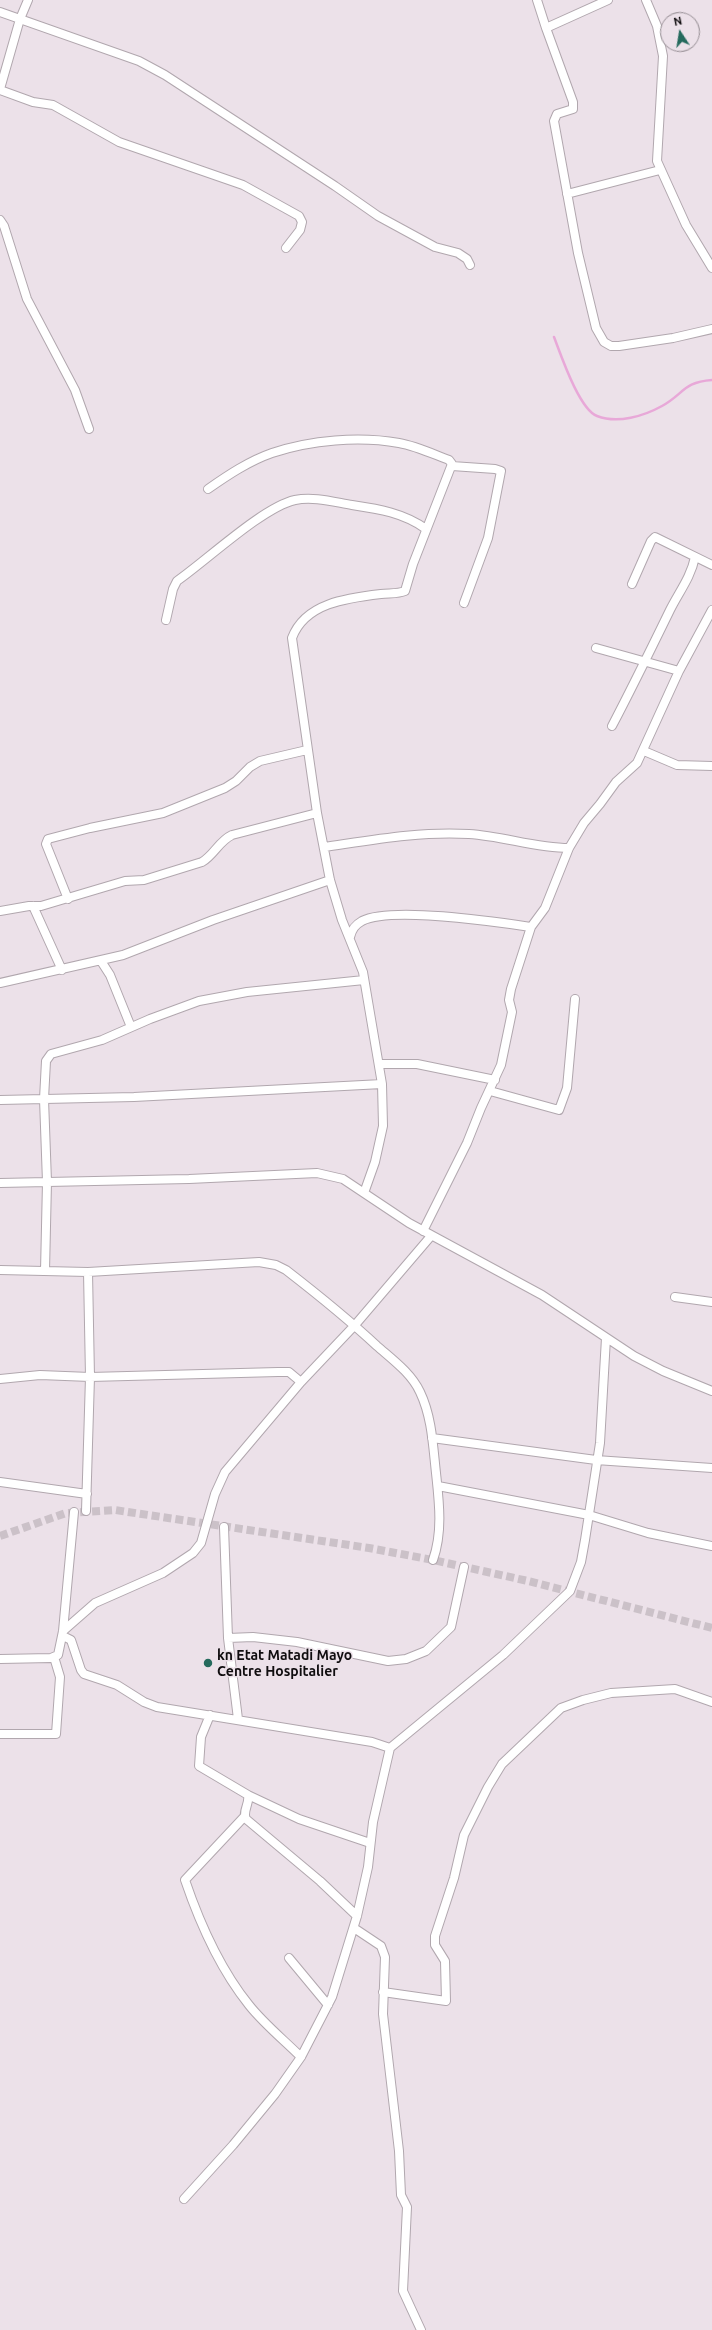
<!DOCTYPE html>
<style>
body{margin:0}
#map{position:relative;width:712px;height:2330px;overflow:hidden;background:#ece1e9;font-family:Ubuntu,sans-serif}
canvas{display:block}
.north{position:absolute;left:660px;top:12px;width:40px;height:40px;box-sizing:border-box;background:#ece1e9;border:1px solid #948c92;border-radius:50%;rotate:348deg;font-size:11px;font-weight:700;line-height:16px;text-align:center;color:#100d0f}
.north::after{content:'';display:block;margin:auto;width:14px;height:18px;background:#256a5d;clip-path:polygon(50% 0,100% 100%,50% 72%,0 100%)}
</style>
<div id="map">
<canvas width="712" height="2330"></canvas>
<div class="north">N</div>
</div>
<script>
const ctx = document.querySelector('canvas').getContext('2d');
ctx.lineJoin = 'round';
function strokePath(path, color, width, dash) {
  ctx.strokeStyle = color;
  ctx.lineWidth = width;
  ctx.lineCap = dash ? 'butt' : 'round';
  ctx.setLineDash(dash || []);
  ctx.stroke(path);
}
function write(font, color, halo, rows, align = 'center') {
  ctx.font = font + ' Ubuntu,sans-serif';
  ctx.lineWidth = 3;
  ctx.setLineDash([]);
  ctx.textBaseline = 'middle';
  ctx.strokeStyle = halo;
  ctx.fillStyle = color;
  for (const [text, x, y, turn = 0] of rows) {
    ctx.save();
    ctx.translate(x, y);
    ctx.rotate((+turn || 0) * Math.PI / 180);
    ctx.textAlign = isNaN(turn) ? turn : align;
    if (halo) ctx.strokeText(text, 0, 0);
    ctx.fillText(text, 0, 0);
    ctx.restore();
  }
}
strokePath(new Path2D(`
 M554,337C561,355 579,409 597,416C618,424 644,416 662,406C684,394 683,382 712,380`), '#e8a8d8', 2.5);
strokePath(new Path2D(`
 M0,1536L66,1513L115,1510L369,1548L433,1560L528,1581L712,1628`), '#cbc1c8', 8, [8, 4]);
const minor = new Path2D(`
 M537,0L546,28L573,102V109L557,114L554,121L578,253L596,328L604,342L611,346H619L673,338L712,329
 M646,0L657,26L663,56L657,161L686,225L712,268
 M0,12L139,61L165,75L335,186L378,216L435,247L458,253L467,259L470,265
 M546,28L608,0
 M0,89L20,19L28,0
 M0,90L33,102L53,105L119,142L243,185L299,216L302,222L300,230L286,248
 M567,194L660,170
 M0,220L4,226L27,299L75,390L89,429
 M452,466L495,469L501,471L488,538L464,603
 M208,489C228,475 249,461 272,453C311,440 359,436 399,443C416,446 433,454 449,460L452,464L413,564L405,591C398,594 389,593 381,594C347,598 305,603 292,638L317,813L330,880L342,920L363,972L382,1084L383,1126L375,1162L364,1193
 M632,584L651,541L655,537L712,565
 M166,620L173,589L177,581C206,561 263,507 295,500C313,496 334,502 352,505C379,509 404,513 426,529
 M596,648L679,671
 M612,726C632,688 651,649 670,610C679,592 691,577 695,557
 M644,751L677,765L712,766
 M324,847C372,840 420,831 469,834C503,836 535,848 569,848
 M68,899L46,844L48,839L90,828L163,813L225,788L236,781L250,767L260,761L307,750
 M33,906L62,970
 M0,911L29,906H41L125,881L144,880L202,862C214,855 219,841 232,835L317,813
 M350,937C352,929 355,925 362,921C391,906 497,922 531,927
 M101,961L110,975L131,1027
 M0,983L123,955L213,920L330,880
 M379,1064H417L495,1080
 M490,1091L559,1110L567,1088L575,999
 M0,1100L134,1097L382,1084
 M0,1183L189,1179L317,1173L343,1179L409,1223L542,1295L634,1356L663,1371L712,1391
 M423,1231L467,1143L481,1108L501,1065L512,1012L509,1000L511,989L531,927L545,908L569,848L584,823L600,804L616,782L637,763L679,671L712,610
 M0,1270L88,1272L259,1262L276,1265L286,1270C317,1294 348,1319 377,1346C393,1360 411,1373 420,1392C432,1417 433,1446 436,1473C439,1501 443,1532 433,1560
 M45,1271L47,1182L44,1099L46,1061L51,1054L102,1040L150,1019L199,1001L247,992L364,980
 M675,1297L712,1302
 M0,1379L40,1375L90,1377L278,1372H289L301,1382
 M432,1438L596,1460L712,1468
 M0,1482L87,1494
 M438,1486L589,1515L648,1533L712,1546
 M86,1511L90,1377L88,1272
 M224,1527L228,1638L238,1719
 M63,1631L95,1603L163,1573L193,1553L201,1543L215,1494L225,1472L301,1382L355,1325L431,1236
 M63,1636L71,1640L81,1670L84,1674L117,1685L144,1702L157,1707L372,1742L390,1748
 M228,1638L253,1637L297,1642L388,1661L406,1659L426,1651L451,1627L464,1567
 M0,1659L51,1658L58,1655L63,1631L74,1512
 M210,1715L201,1737L199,1766L248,1795C250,1804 242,1811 246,1819L320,1881L357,1916
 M0,1734H56L60,1677L54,1657
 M248,1795L299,1819L370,1843
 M244,1817L185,1880C200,1924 220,1969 249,2005C264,2024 284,2040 301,2057
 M354,1928L381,1946L385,1957L383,2014L399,2151L401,2195L407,2207L403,2291L421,2330
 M289,1958L328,2005
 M383,1992L446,2001L445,1961L435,1945V1936L454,1878L464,1835L488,1787L502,1764L561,1708L583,1700L611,1693L675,1689L712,1702
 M184,2199L233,2145L275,2094L301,2057L332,1997L357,1916L368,1867L373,1822L390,1748L503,1655L570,1591L581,1562L585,1540L600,1443L606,1338`);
strokePath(minor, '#b1a7ae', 10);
strokePath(minor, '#fff', 8);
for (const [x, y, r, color] of [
 [208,1663,5,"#256a5d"]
]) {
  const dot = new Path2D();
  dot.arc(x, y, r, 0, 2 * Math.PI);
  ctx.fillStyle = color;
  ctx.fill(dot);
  strokePath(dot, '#ece1e9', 1.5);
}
write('bold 14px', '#100d0f', '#ece1e9', [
 ["kn Etat Matadi Mayo",217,1655],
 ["Centre Hospitalier",217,1671]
], 'left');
</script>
